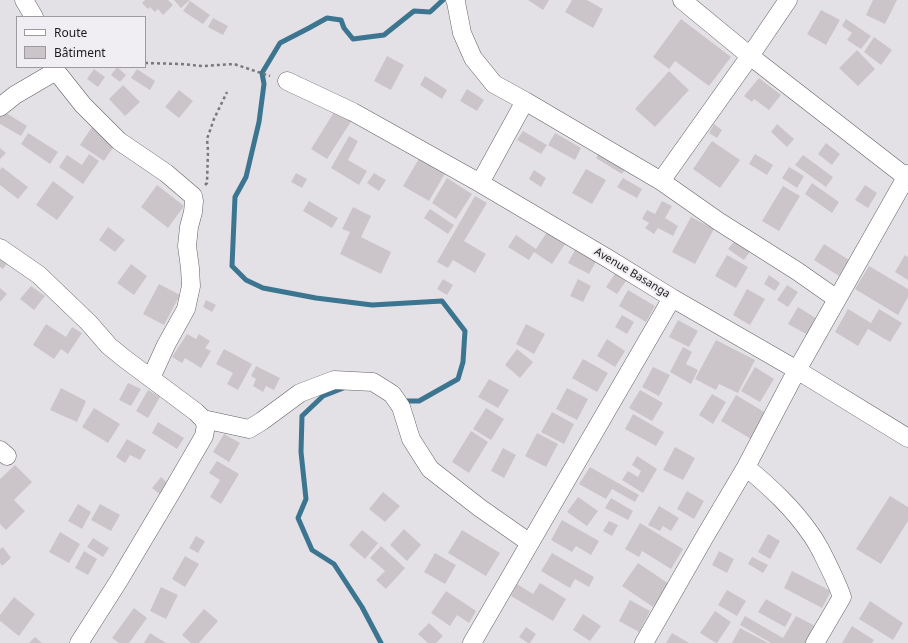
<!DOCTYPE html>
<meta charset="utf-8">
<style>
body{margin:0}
#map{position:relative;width:908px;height:643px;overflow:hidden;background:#e4e1e6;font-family:"Noto Sans",sans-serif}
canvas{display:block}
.legend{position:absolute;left:16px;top:16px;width:130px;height:52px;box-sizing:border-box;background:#f1eef3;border:1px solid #9c9a9d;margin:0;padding:5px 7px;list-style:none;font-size:12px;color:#1c1b1d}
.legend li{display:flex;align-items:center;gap:8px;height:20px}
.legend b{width:20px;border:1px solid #9c9a9d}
</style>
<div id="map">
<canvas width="908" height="643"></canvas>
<ul class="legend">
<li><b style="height:5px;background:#fff"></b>Route</li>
<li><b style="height:11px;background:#cbc5c9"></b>Bâtiment</li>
</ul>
</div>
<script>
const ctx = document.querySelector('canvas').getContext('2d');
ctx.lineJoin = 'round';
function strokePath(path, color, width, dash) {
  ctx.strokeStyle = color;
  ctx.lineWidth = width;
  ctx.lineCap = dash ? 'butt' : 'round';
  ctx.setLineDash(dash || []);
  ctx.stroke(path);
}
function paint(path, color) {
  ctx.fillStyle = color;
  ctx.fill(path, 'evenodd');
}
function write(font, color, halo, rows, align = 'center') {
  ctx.font = font + ' "Noto Sans",sans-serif';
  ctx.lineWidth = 4;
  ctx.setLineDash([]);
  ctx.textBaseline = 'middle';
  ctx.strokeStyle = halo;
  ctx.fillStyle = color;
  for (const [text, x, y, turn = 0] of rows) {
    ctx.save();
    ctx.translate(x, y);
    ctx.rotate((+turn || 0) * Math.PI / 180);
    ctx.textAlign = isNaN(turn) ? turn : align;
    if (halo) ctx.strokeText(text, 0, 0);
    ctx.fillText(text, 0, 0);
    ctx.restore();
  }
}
strokePath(new Path2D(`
 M346,387L323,396L302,416L301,452L306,499L298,518L312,550L334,564L362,607L381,643
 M402,401H419L458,379L463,362L465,331L442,301L372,305L316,298L263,288L246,280L232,266L235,197L246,177L259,122L264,84L262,73L280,43L309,28L327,18L341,20L344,28L353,39L384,35L414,11L430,12L443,0`), '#3c7590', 5);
paint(new Path2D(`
 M145,0H168L173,5L163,15L158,9L155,12L150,7L148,9L142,3Z
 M174,0H190L181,8Z
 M528,0H549L543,10Z
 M572,0H587L603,9L593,28L565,12Z
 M873,0H897L885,24L866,15Z
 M190,1L210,15L203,24L183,11Z
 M821,10L840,20L826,45L807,34Z
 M213,18L228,26L223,35L208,27Z
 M681,19L731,57L709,86L675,61L669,69L653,57Z
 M846,19L871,36L861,49L847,40L852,33L842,26Z
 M874,37L892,50L881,65L864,52Z
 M857,50L875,69L858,86L839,68Z
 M387,56L404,65L391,90L374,81Z
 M117,67L126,75L120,82L111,75Z
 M94,69L105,77L98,87L87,79Z
 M137,69L155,81L150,90L131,78Z
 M669,71L689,90L655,127L635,109Z
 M425,76L447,90L442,99L420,85Z
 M759,78L781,95L769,110L754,99L752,102L744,96Z
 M123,85L140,102L125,116L109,99Z
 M467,89L484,100L477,111L460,101Z
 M179,90L193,101L179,118L165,107Z
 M336,109L352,120L327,159L311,149Z
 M3,111L27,126L21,136L0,124V116Z
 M714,124L722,130L717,138L709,133Z
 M777,124L794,139L787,147L771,132Z
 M92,127L116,143L104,161L80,145Z
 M523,131L547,145L541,154L517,140Z
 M28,133L58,152L50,164L21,144Z
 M555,133L581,148L575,160L548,145Z
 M349,136L358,141L348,160L367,171L359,185L331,168Z
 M712,141L740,160L720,188L693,169Z
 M826,143L840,154L832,165L818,154Z
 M603,147L629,163L622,174L596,158Z
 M0,148L6,153L0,159Z
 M89,154L99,161L83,184L59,167L67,155L82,165Z
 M755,154L773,165L767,175L749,164Z
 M421,155L447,170L429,201L403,186Z
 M803,155L833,177L826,187L795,165Z
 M2,167L28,187L18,199L0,185V170Z
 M789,167L804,176L797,188L782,178Z
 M586,169L606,180L592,204L572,193Z
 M534,170L546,178L541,187L529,179Z
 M296,173L307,179L302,188L291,182Z
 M374,173L386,180L379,191L367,183Z
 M447,178L472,194L456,219L432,203Z
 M623,178L642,189L637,198L617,187Z
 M53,181L74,197L57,220L36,205Z
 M812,183L839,202L832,213L805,194Z
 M157,185L184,206L168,228L141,207Z
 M865,185L877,193L868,208L855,200Z
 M783,186L800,196L779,231L762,221Z
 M475,196L487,203L464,241L486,254L475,273L453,260L448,268L437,262Z
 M309,201L338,218L332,228L303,211Z
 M662,201L672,206L665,218L678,226L673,236L658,228L654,234L645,228L649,223L642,219L647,210L655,214Z
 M353,207L371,216L361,237L391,252L381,274L340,254L350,232L342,229Z
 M430,209L454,225L448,234L424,218Z
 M691,217L714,229L695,264L672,252Z
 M108,227L125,240L115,252L99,240Z
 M549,229L567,241L552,264L534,252L529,260L508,247L516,235L536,249Z
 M736,239L751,250L744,260L728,249Z
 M824,244L849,260L839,276L814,260Z
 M576,248L597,260L589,274L568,263Z
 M0,252L10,259L3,269L0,267Z
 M727,255L748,267L736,288L715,276Z
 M905,255L908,257V280L895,272Z
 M131,264L147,276L134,295L117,283Z
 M869,266L908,289V297L898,315L855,289Z
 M617,271L628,278L617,294L606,287Z
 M769,275L780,283L775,291L764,284Z
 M443,279L453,285L447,295L437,289Z
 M578,279L591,286L583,302L570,296Z
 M159,284L180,295L164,325L143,314Z
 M787,285L798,292L788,307L777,300Z
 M31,286L45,296L34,310L20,299Z
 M0,288L7,294L0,302Z
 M747,289L765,299L750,325L733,315Z
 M628,290L655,306L646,322L619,306Z
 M206,300L216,305L212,312L203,307Z
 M798,307L817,319L808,335L788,324Z
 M848,309L871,323L879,309L902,323L890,342L868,329L858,346L835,332Z
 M622,315L634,322L627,334L615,327Z
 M678,320L698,331L689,347L669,337Z
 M46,324L66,337L72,327L82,333L68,354L61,349L54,359L33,345Z
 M526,324L545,334L534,354L516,344Z
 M187,334L196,339L199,334L210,341L205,348L211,351L201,368L185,358L182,363L172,357Z
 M607,339L625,351L615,367L597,356Z
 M716,340L755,360L738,393L719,384L716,390L695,379Z
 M683,347L692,352L686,364L698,370L691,384L670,372Z
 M224,349L252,364L238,390L227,384L233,373L216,364Z
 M517,349L533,362L520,378L505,365Z
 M583,359L608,373L597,392L572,378Z
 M256,366L280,378L274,390L266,386L263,392L253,386L256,379L251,376Z
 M653,367L670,375L659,396L642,387Z
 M755,367L774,379L760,402L741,391Z
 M489,379L509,390L498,408L478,397Z
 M128,383L141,389L131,406L119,400Z
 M61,388L86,401L77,422L50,410Z
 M567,388L588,399L577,420L556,409Z
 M148,390L160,397L148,418L136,411Z
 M640,390L663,403L652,421L629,408Z
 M712,394L726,402L713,424L699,415Z
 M736,395L766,413L751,439L721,421Z
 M94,408L120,424L108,443L82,427Z
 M486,408L504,419L491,440L473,429Z
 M552,412L574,424L564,444L541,432Z
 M633,414L664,432L656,446L625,429Z
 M158,422L184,438L177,449L152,433Z
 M471,431L488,442L469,473L452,462Z
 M537,433L558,444L546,467L525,456Z
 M224,434L240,443L229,462L213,452Z
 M127,439L146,450L140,460L130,455L125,463L116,457Z
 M675,447L695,458L683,480L663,470Z
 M503,448L516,455L504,478L491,471Z
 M637,456L657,469L643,493L622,480L628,471L638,477L641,471L632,465Z
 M217,461L239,474L221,504L210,497L220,480L209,473Z
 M15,465L32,482L14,500L25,511L6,530L0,524V479Z
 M590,467L639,495L635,502L612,489L606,499L579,484Z
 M161,477L171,486L162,496L152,488Z
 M687,491L704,501L694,519L677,509Z
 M383,492L400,506L385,522L369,509Z
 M890,496L908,507V521L881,564L856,549Z
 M578,497L598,511L587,526L567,512Z
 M611,498L633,511L628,520L605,508Z
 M78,504L91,512L82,529L68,521Z
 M100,504L120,515L111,531L91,520Z
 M659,506L679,518L671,531L663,526L660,531L648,525Z
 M562,520L599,541L591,555L576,546L572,552L551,540Z
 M609,521L618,525L612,536L603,531Z
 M640,523L683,549L671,569L642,551L639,557L625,549Z
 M404,529L421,545L407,561L390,545Z
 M362,530L378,543L365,559L349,545Z
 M462,530L500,553L486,576L448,553Z
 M60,532L80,544L69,563L49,552Z
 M768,534L780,541L770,559L758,552Z
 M196,536L205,541L198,553L189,548Z
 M93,538L109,548L103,557L87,547Z
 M381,546L405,568L386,589L376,580L385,571L370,558Z
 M3,547L11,558L2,566L0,563V549Z
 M84,551L97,559L88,575L75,568Z
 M719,551L734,559L727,573L712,565Z
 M435,553L456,565L445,584L424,572Z
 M552,553L594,577L589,587L575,579L570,588L541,571Z
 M185,556L199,564L185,587L172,579Z
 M752,557L768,565L763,573L748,564Z
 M638,563L669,584L653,607L622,586Z
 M792,571L831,591L822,608L784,588Z
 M540,583L566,599L553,621L511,596L517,584L533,594Z
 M161,587L178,595L166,619L150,611Z
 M727,590L746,601L737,616L718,605Z
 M446,591L476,611L469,623L457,615L450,626L431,613Z
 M14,597L35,614L19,636L0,621V615Z
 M766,599L792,614L785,627L758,612Z
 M630,600L650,611L639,632L619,621Z
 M870,601L903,623L893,640L859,619Z
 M134,608L147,618L129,643H119L112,638Z
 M204,609L218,621L199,643H191L182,635Z
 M715,611L731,622L717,643H716L700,633Z
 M583,614L601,626L590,641L573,630Z
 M745,616L783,638L796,616L817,627L808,643H771L740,625Z
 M429,623L443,636L436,643H428L418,634Z
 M852,626L874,640L872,643H842Z
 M526,627L536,634L530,643H528L519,637Z
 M740,628L768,643H732Z
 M150,633L166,643H144Z
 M672,633L689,643H666Z
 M35,637L42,643H29Z`), '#cbc5c9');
const minor = new Path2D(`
 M24,0L34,17
 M455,0L456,2L462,33L473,58L494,84L525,101L661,181L718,221L797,271L837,299
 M682,0L750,56L906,177
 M54,67L56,71L83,105L119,141L166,173L193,196L194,201L193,212L189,227L187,246L190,268L191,286L186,309L166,345L151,378
 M287,81L353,112L480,183L607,258L672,298L797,370L908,438
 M0,107L15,95L56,71
 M661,181L750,56L788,0
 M480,183L525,101
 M0,248L39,275L89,323L109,346L125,359L196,412L203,419L206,425L204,436L171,493L118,582L79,643
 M203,419L249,429L262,421L300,393L334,380L373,382L392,394L397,401L401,407L411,439L430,469L480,508L530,543
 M0,450L7,456
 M746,467C770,487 792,507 810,533C814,538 817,544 820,549C828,565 836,580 842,597L815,643
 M472,643L672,298
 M644,643L704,538L746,467L797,370L908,174`);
strokePath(minor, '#636064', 19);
strokePath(new Path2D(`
 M145,63L180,64L203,66L234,64L270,76
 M205,185L207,183L208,151L207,139L214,119L227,92`), '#79787b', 2.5, [3, 3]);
strokePath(minor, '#fff', 18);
write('11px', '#1c1b1d', '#f1eef3', [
 ["Avenue Basanga",632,273,31]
]);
</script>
